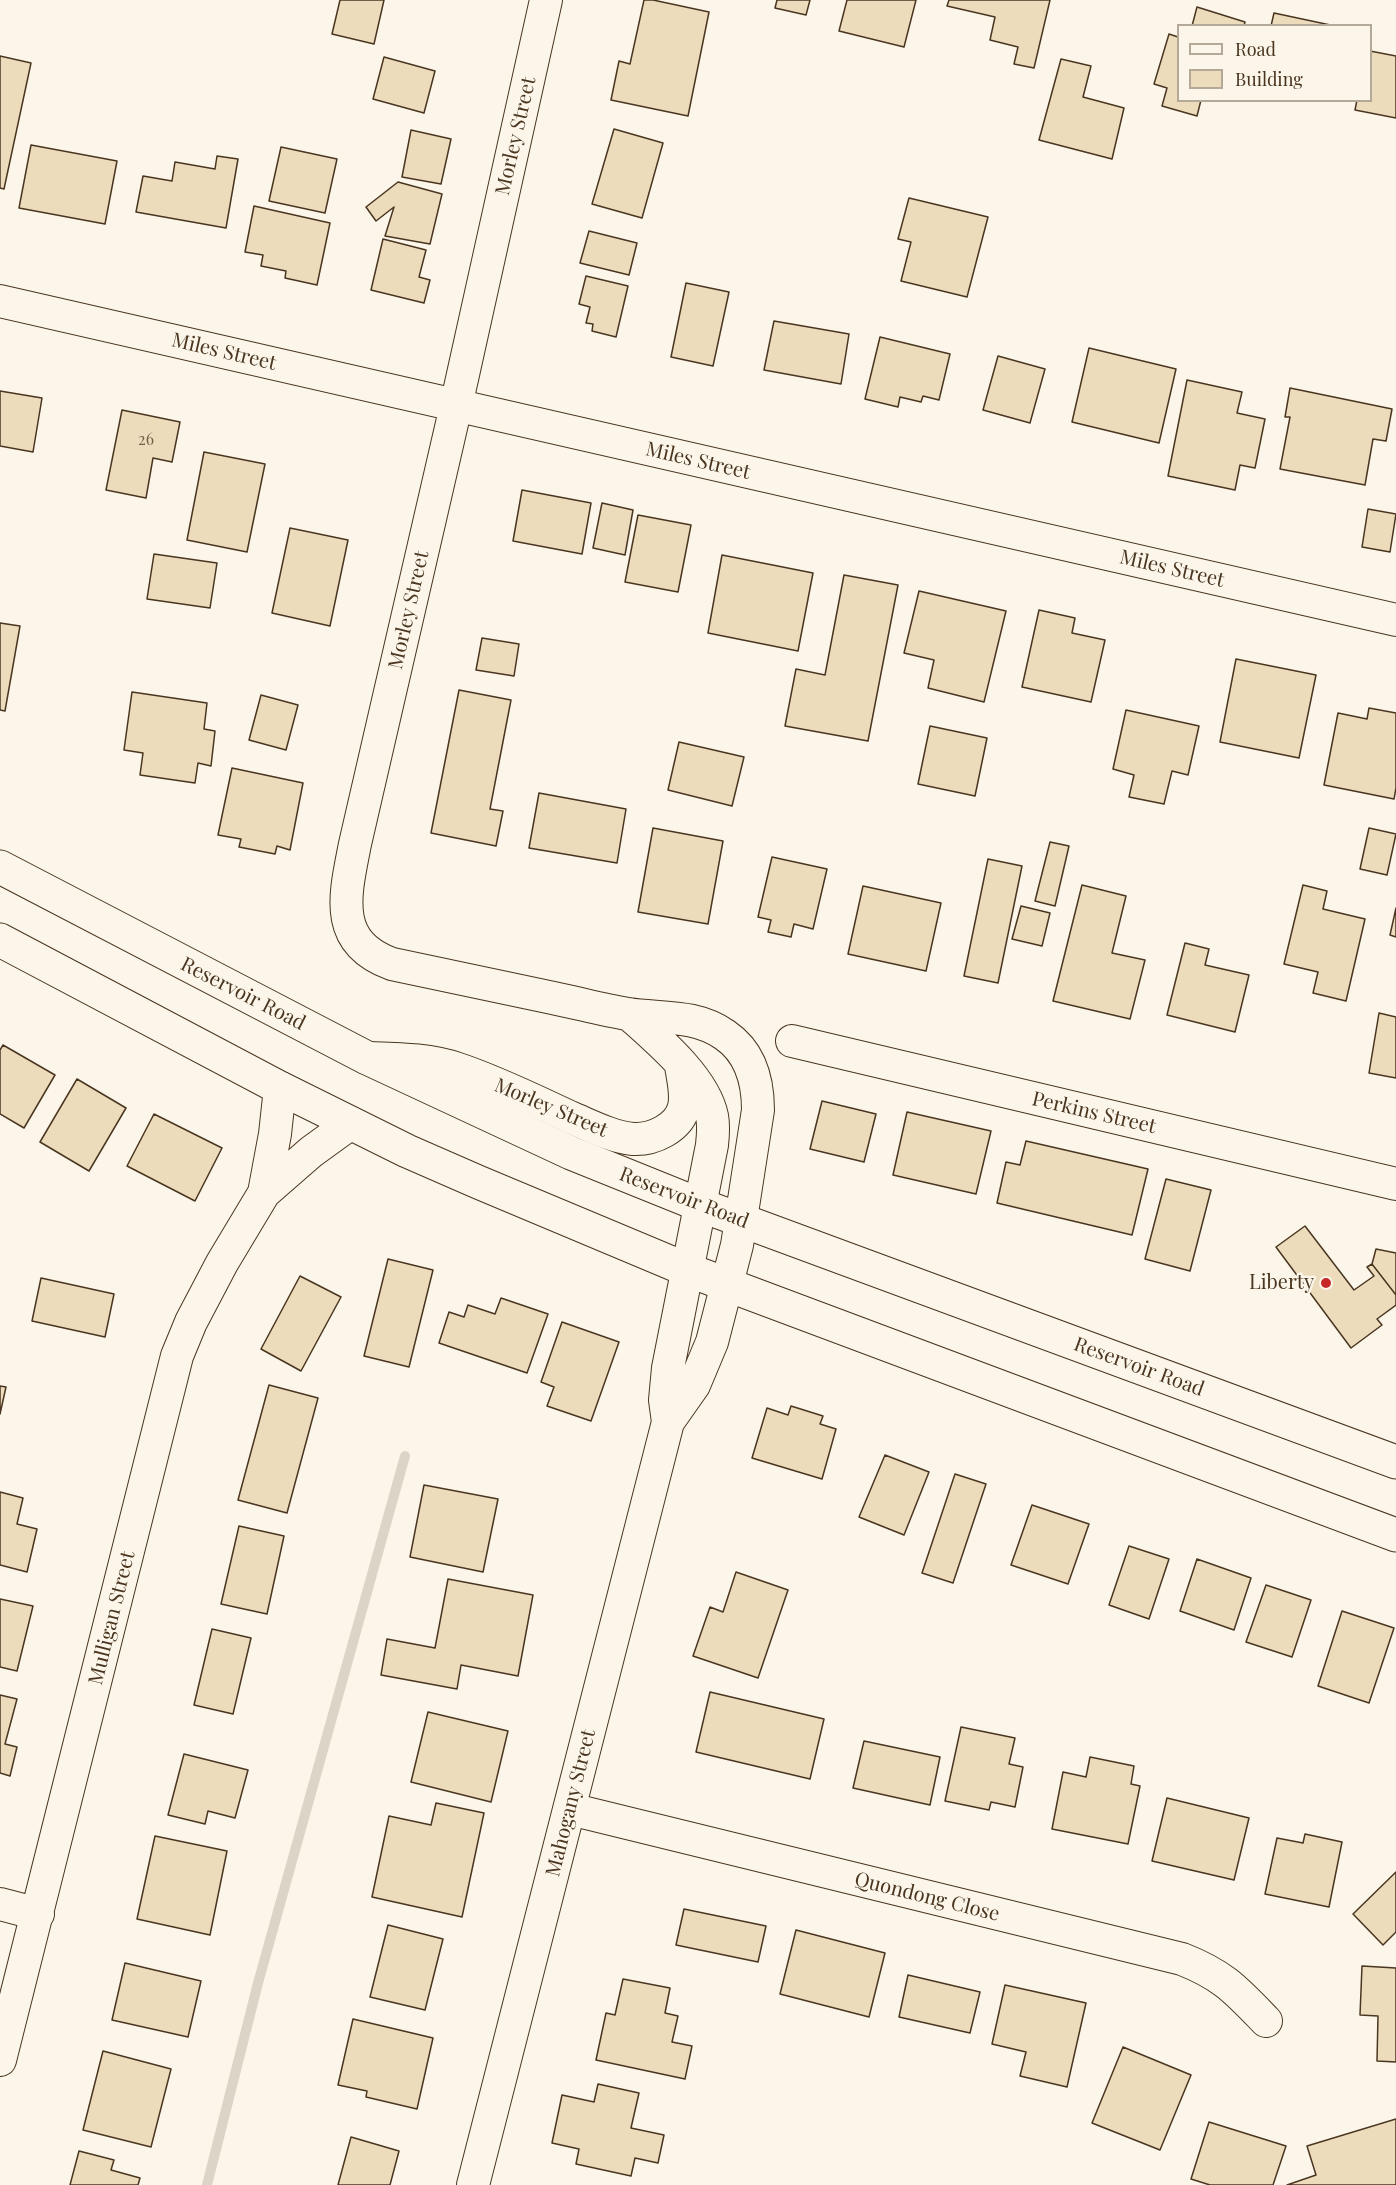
<!DOCTYPE html>
<style>
body{margin:0}
#map{position:relative;width:1396px;height:2185px;overflow:hidden;background:#fbf6e9;font-family:"Playfair Display",serif}
canvas{display:block}
.legend{position:absolute;left:1177px;top:24px;width:195px;height:78px;box-sizing:border-box;background:#fbf6e9;border:2px solid #b4a999;margin:0;padding:8px 10px;list-style:none;font-size:18px;color:#4a3520}
.legend li{display:flex;align-items:center;gap:12px;height:30px}
.legend b{width:30px;border:2px solid #b4a999}
</style>
<div id="map">
<canvas width="1396" height="2185"></canvas>
<ul class="legend">
<li><b style="height:8px;background:#fbf6e9"></b>Road</li>
<li><b style="height:16px;background:#ecdcbc"></b>Building</li>
</ul>
</div>
<script>
const ctx = document.querySelector('canvas').getContext('2d');
ctx.lineJoin = 'round';
function strokePath(path, color, width, dash) {
  ctx.strokeStyle = color;
  ctx.lineWidth = width;
  ctx.lineCap = dash ? 'butt' : 'round';
  ctx.setLineDash(dash || []);
  ctx.stroke(path);
}
function paint(path, color) {
  ctx.fillStyle = color;
  ctx.fill(path, 'evenodd');
}
function write(font, color, halo, rows, align = 'center') {
  ctx.font = font + ' "Playfair Display",serif';
  ctx.lineWidth = 4.5;
  ctx.setLineDash([]);
  ctx.textBaseline = 'middle';
  ctx.strokeStyle = halo;
  ctx.fillStyle = color;
  for (const [text, x, y, turn = 0] of rows) {
    ctx.save();
    ctx.translate(x, y);
    ctx.rotate((+turn || 0) * Math.PI / 180);
    ctx.textAlign = isNaN(turn) ? turn : align;
    if (halo) ctx.strokeText(text, 0, 0);
    ctx.fillText(text, 0, 0);
    ctx.restore();
  }
}
strokePath(new Path2D(`
 M207,2185L258,1983L405,1456`), '#dcd4c6', 10);
const building = new Path2D(`
 M340,0H384L374,44L332,34Z
 M644,0H653L709,12L688,116L611,100L619,61L630,64Z
 M777,0H810L806,15L775,8Z
 M847,0H916L904,47L839,31Z
 M949,0H1050L1034,68L1014,64L1018,47L990,40L995,17L947,6Z
 M1197,7L1245,22L1244,26H1192Z
 M1274,13L1335,26H1271Z
 M1169,34L1178,37V100H1201L1197,116L1162,106L1167,88L1154,84Z
 M1370,51L1396,56V118L1355,110L1357,100H1370Z
 M0,56L31,63L4,189L0,188Z
 M384,57L435,71L424,113L373,99Z
 M1061,59L1091,66L1083,97L1124,108L1112,159L1039,140Z
 M614,129L663,143L642,218L592,204Z
 M411,130L451,139L441,184L402,177Z
 M31,145L117,161L105,224L19,208Z
 M281,147L337,159L325,213L269,201Z
 M217,156L238,159L226,228L136,212L143,176L172,181L175,162L215,169Z
 M398,182L442,194L430,244L385,236L394,207L376,221L366,207Z
 M909,198L988,217L967,297L901,281L911,242L898,239Z
 M254,206L330,223L317,285L285,278L286,271L261,266L263,255L245,252Z
 M589,231L637,243L629,275L580,263Z
 M383,239L426,250L419,277L430,280L424,303L371,290Z
 M586,276L628,286L616,337L592,331L593,324L586,323L590,307L579,304Z
 M686,283L729,292L713,366L671,357Z
 M774,321L849,334L841,384L764,370Z
 M880,337L950,354L939,400L923,396L921,402L900,397L898,407L865,399Z
 M1089,348L1176,369L1159,443L1072,422Z
 M998,356L1045,369L1030,423L983,410Z
 M1187,380L1242,392L1237,413L1265,419L1255,468L1240,465L1235,490L1168,476Z
 M1290,388L1392,409L1386,441L1373,439L1365,485L1280,469L1290,417H1285Z
 M0,391L42,398L33,452L0,446Z
 M122,410L180,422L172,462L153,458L146,498L106,490Z
 M204,452L265,464L247,552L187,540Z
 M522,490L591,503L582,554L513,541Z
 M602,503L633,510L625,555L593,548Z
 M1368,509L1396,514L1390,552L1362,547Z
 M638,515L691,525L678,592L625,582Z
 M290,528L348,540L330,626L272,613Z
 M154,554L217,563L210,608L147,599Z
 M722,555L813,573L798,651L708,633Z
 M844,575L898,585L868,741L785,726L796,669L825,675Z
 M919,591L1006,611L984,702L928,688L934,660L904,653Z
 M1039,610L1075,618L1072,633L1105,640L1091,702L1022,687Z
 M0,623L20,626L5,711L0,710Z
 M482,638L519,644L514,676L476,670Z
 M1236,659L1316,675L1299,758L1220,742Z
 M459,690L511,700L490,809L503,811L496,846L431,833Z
 M132,692L207,703L204,729L215,731L211,766L198,763L195,783L140,775L143,753L124,750Z
 M261,695L298,705L286,750L249,740Z
 M1369,708L1396,713V788L1394,799L1324,785L1338,713L1367,719Z
 M1126,710L1199,726L1188,775L1172,771L1164,804L1129,797L1134,775L1113,769Z
 M930,726L987,738L975,796L918,784Z
 M679,742L744,757L732,806L668,790Z
 M232,768L303,783L290,850L277,846L275,854L239,847L241,839L218,835Z
 M539,793L626,809L617,863L529,848Z
 M653,828L723,841L708,924L638,912Z
 M1369,828L1396,834L1387,875L1360,869Z
 M1050,842L1069,846L1055,906L1035,901Z
 M772,857L827,869L813,929L794,924L791,937L768,932L771,920L758,917Z
 M988,859L1022,866L998,983L964,976Z
 M1082,885L1126,896L1112,953L1145,960L1130,1019L1053,1001Z
 M1303,885L1327,891L1323,909L1365,919L1346,1001L1313,993L1318,972L1284,964Z
 M863,886L941,903L926,971L848,954Z
 M1021,906L1050,913L1042,946L1012,939Z
 M1396,908V937L1390,935Z
 M1185,943L1209,949L1205,965L1249,975L1235,1032L1167,1015Z
 M1379,1013L1396,1017V1078L1369,1073Z
 M3,1045L55,1075L24,1128L0,1114V1050Z
 M77,1079L126,1108L89,1171L40,1142Z
 M822,1101L876,1114L864,1162L810,1149Z
 M907,1112L991,1131L976,1194L893,1175Z
 M154,1114L222,1148L195,1201L127,1166Z
 M1026,1141L1148,1169L1132,1235L997,1203L1006,1162L1020,1165Z
 M1166,1179L1211,1190L1190,1271L1145,1259Z
 M1305,1226L1354,1290L1374,1276L1367,1267L1372,1264L1396,1295V1305L1377,1319L1382,1325L1351,1348L1276,1247Z
 M1376,1249L1396,1253V1295L1372,1264Z
 M388,1259L433,1270L409,1367L364,1356Z
 M300,1276L341,1297L301,1371L261,1349Z
 M41,1278L114,1294L105,1337L32,1321Z
 M501,1298L548,1314L527,1373L439,1343L449,1312L464,1317L468,1305L495,1314Z
 M562,1322L619,1342L591,1421L547,1406L554,1387L541,1382Z
 M269,1385L318,1398L287,1513L238,1500Z
 M0,1386L6,1387L0,1414Z
 M791,1406L823,1416L820,1424L836,1429L822,1479L752,1458L767,1408L788,1415Z
 M885,1455L929,1472L904,1535L859,1517Z
 M955,1474L986,1484L953,1583L922,1573Z
 M424,1485L498,1499L483,1572L410,1557Z
 M0,1492L23,1498L17,1524L37,1529L27,1572L0,1565Z
 M1032,1505L1089,1524L1068,1584L1011,1565Z
 M239,1526L284,1536L267,1614L221,1604Z
 M1129,1546L1169,1559L1149,1619L1109,1605Z
 M1197,1559L1251,1578L1234,1630L1180,1611Z
 M736,1572L788,1590L758,1678L693,1656L710,1607L723,1612Z
 M448,1579L533,1595L518,1676L461,1665L457,1689L381,1675L387,1639L435,1648Z
 M1266,1585L1311,1600L1292,1657L1246,1642Z
 M0,1599L33,1606L17,1671L0,1667Z
 M1342,1611L1394,1628L1369,1703L1318,1686Z
 M212,1629L251,1638L233,1714L194,1705Z
 M710,1692L824,1719L810,1779L696,1752Z
 M0,1695L17,1699L5,1744L17,1747L10,1776L0,1773Z
 M428,1712L508,1731L491,1802L411,1782Z
 M961,1727L1015,1738L1009,1764L1023,1767L1015,1807L991,1802L989,1810L945,1801Z
 M864,1741L940,1757L930,1805L853,1788Z
 M184,1754L248,1770L235,1818L208,1811L205,1824L168,1815Z
 M1090,1757L1134,1766L1131,1784L1140,1786L1128,1844L1052,1829L1063,1772L1086,1777Z
 M1167,1798L1249,1818L1234,1880L1152,1861Z
 M436,1803L484,1813L462,1917L372,1897L389,1816L431,1825Z
 M1305,1834L1342,1842L1329,1907L1265,1894L1277,1838L1303,1843Z
 M155,1836L227,1851L210,1935L137,1919Z
 M1396,1872V1932L1383,1945L1353,1914Z
 M684,1909L766,1926L758,1962L676,1945Z
 M388,1925L443,1939L425,2010L370,1997Z
 M796,1930L885,1953L869,2017L780,1994Z
 M125,1963L201,1981L188,2037L112,2020Z
 M1362,1966L1396,1968V2062L1377,2061L1378,2016L1360,2015Z
 M908,1975L980,1992L970,2033L899,2017Z
 M623,1979L670,1988L665,2013L678,2016L672,2042L692,2046L685,2079L596,2060L606,2013L615,2015Z
 M1005,1985L1086,2003L1067,2087L1020,2076L1026,2052L992,2044Z
 M353,2019L433,2038L417,2109L366,2097L367,2091L338,2085Z
 M1123,2047L1191,2075L1160,2150L1092,2123Z
 M103,2051L171,2069L151,2147L83,2130Z
 M598,2084L639,2093L631,2128L664,2135L658,2163L635,2158L631,2176L576,2164L579,2149L552,2143L562,2095L594,2102Z
 M1396,2119V2185H1287L1316,2175L1307,2146Z
 M1209,2122L1286,2146L1273,2185H1210L1191,2179Z
 M351,2137L399,2151L390,2185H338Z
 M79,2151L114,2160L111,2170L140,2178L138,2185H70Z`);
paint(building, '#ecdcbc');
strokePath(building, '#4a3520', 1.5);
const minor = new Path2D(`
 M546,0L456,406L355,844C345,895 332,942 392,964C446,975 499,987 553,998C578,1003 603,1010 628,1014C661,1019 695,1014 725,1035C750,1052 758,1080 758,1110L737,1245L712,1342L694,1385L668,1422
 M0,301L1396,620
 M792,1041L1396,1184
 M367,1058C398,1059 429,1059 458,1069C497,1082 535,1101 572,1118C591,1126 612,1137 633,1139C653,1140 679,1128 684,1107C687,1094 683,1079 681,1066
 M264,1193L275,1134L280,1088
 M570,1809L1182,1959C1223,1975 1236,1990 1266,2021
 M0,1904L38,1914
 M0,2060L177,1356L191,1322L222,1263L264,1193L311,1152L351,1123
 M473,2185L668,1422L665,1400L668,1368L712,1145C713,1136 714,1126 712,1116C704,1078 658,1040 629,1014`);
const primary = new Path2D(`
 M0,867L367,1058L571,1153L700,1205L1396,1462
 M0,940L280,1088L407,1151L478,1182L688,1270L1396,1535`);
strokePath(minor, '#4a3520', 34);
strokePath(primary, '#4a3520', 35);
strokePath(minor, '#fbf6e9', 32);
strokePath(primary, '#fbf6e9', 33);
for (const [x, y, r, color] of [
 [1326,1283,6,"#c62828"]
]) {
  const dot = new Path2D();
  dot.arc(x, y, r, 0, 2 * Math.PI);
  ctx.fillStyle = color;
  ctx.fill(dot);
  strokePath(dot, '#fbf6e9', 2);
}
write('16px', '#725f47', null, [
 ["26",146,440]
]);
write('20px', '#4a3520', '#fbf6e9', [
 ["Morley Street",516,136,-77],
 ["Miles Street",224,352,13],
 ["Miles Street",698,461,13],
 ["Miles Street",1172,569,13],
 ["Morley Street",409,610,-77],
 ["Reservoir Road",243,994,27],
 ["Morley Street",551,1108,23],
 ["Perkins Street",1094,1113,13],
 ["Reservoir Road",684,1198,21],
 ["Reservoir Road",1139,1367,20],
 ["Mulligan Street",112,1618,-76],
 ["Mahogany Street",571,1803,-76],
 ["Quondong Close",927,1897,14]
]);
write('20px', '#4a3520', '#fbf6e9', [
 ["Liberty",1314,1283]
], 'right');
</script>
